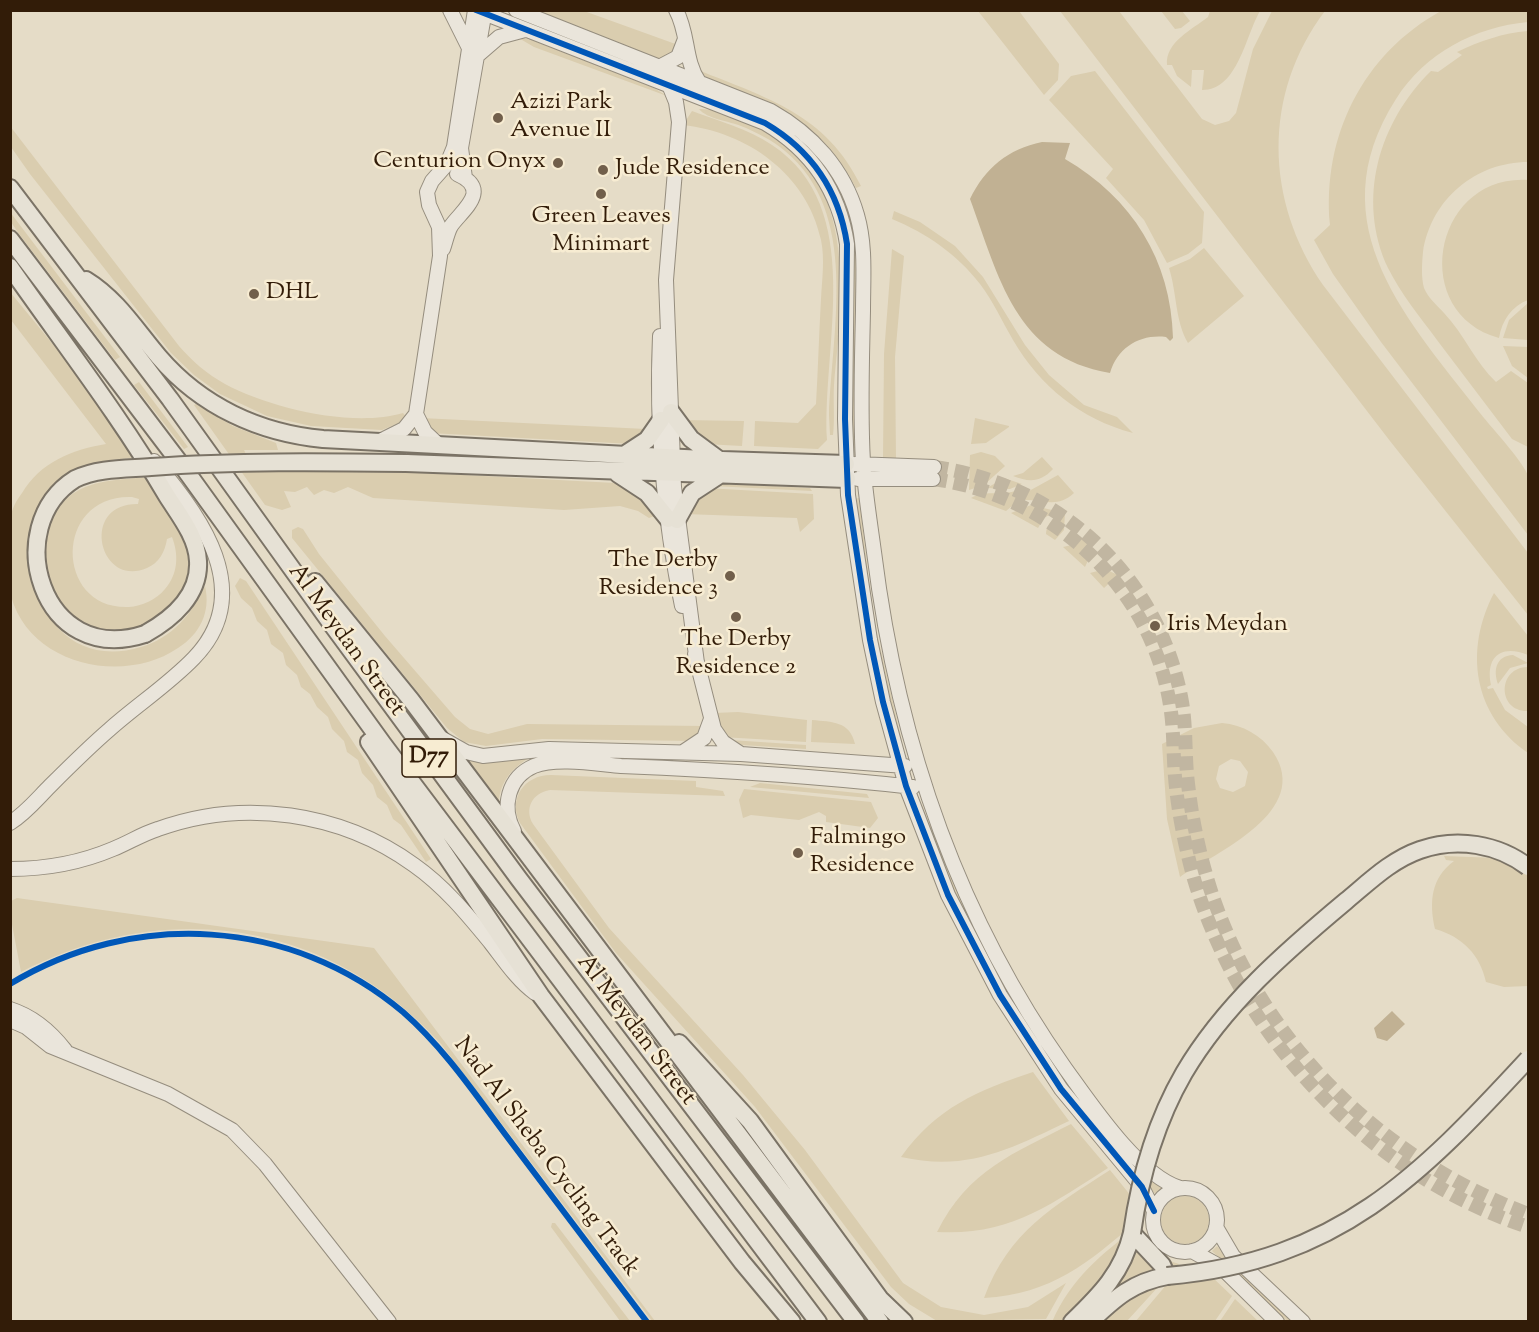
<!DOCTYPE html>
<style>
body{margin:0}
#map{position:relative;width:1539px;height:1332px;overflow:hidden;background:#e5dcc7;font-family:"Sorts Mill Goudy",serif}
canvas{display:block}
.frame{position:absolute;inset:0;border:12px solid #321c08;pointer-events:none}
</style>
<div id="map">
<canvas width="1539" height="1332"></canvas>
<div class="frame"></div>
</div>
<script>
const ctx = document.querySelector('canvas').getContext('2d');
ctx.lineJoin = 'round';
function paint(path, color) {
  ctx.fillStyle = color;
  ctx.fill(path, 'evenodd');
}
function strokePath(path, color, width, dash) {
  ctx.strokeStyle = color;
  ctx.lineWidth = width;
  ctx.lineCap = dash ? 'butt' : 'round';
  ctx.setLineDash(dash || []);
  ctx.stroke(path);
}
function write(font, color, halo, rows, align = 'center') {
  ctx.font = font + ' "Sorts Mill Goudy",serif';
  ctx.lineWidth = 5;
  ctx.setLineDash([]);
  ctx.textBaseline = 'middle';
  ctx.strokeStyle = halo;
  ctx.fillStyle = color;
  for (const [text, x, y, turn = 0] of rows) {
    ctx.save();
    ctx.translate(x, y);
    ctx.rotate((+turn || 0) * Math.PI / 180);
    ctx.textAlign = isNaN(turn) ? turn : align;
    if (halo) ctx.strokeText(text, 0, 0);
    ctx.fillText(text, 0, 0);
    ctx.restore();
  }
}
paint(new Path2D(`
 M535,11H584L681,46L679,49L660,59Z
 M978,11H1019L1059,64L1058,80L1044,95Z
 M1060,11H1119L1202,119L1215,125L1229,121L1236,113L1253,49L1272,11H1325C1262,94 1265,201 1323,285L1528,553V615L1390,441Z
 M1161,11H1182L1190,21L1181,28L1175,29Z
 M1210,11H1260C1245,37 1238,90 1202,90L1204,70H1192L1191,87L1177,76L1172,65H1167C1165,42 1193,29 1208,17Z
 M1441,11H1528V22C1475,27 1425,53 1396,99C1315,226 1410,322 1484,418C1493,429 1525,464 1528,476C1533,489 1529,519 1528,535L1381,342L1333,274L1314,240L1330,225C1322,136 1363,54 1441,11Z
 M503,13L758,111C819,144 848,185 857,253L856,448H851L853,256L805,147Z
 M1528,31V162C1476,162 1431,199 1423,252C1422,263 1421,277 1424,288C1428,298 1437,305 1444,313C1464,334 1475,362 1496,382L1511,371L1528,383V447L1512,439C1487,406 1462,373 1437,340C1420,317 1401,294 1388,268C1356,199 1379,122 1431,71L1438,72L1462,55L1457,52C1480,41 1503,33 1528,31Z
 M517,37L532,40L654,88L667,96L534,47Z
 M698,70C767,98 826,114 861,186L856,188C821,120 771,103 704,77Z
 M1095,71L1204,212L1202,243L1188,254L1167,263L1144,220L1106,178L1113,169L1049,100L1071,76Z
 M699,109C716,108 736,118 751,125C859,169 843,291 834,385C833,401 835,420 833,435H830L829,415C832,329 860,213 785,151C772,140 756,132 741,126C729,121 707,119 699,109Z
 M692,111C719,121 748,129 772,145C867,208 822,345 827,440L818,449L754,446L755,421L798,423L816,404C818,369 819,334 821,299C822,280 825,259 821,240C807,174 747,132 683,125Z
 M10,126L179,346C192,361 207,374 225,384C270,408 352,428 403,413L408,419L382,430L311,426L267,416L220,394L194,375L171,353L30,174L11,147Z
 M1528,180V300C1512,306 1502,320 1499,338C1408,313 1433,174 1528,180Z
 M894,211L920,222L955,246L983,277L1025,345L1049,375L1084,405L1117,417L1133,433C1080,419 1040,386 1013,340C1002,321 993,301 980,284C957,254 926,233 892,219Z
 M10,212L120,357L115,360L19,234L11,222Z
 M1204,248L1244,296L1188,343C1175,321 1177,293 1169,268L1190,259Z
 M892,249L904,256L895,357L896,459H883L884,354Z
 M10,292L75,371L138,457C115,460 92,461 71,471C0,521 30,680 141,647C172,638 192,614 205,586C211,612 200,634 178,648C124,685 30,666 11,596C8,584 11,567 11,555C11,543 9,530 11,518C11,509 17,500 22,493C41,462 71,450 106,444L11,320Z
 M1528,303V340L1503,338L1509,320Z
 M1503,346L1528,347V378L1512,366Z
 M139,382L188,447L184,449L134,385Z
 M196,404L233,426L276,443L278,450H244L255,471L427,473L615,483L629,486L660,514L649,518L638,511L620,506L564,510L373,498L348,487L334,493L324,490L314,495L307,487L295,492L284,491L291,507L282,510L265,505L194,405Z
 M421,418L646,429L632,444L430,433Z
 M975,418L1009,426V427L986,443L971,444Z
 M682,420L744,421L742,446L705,444Z
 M981,452L995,456L1005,466L984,485L969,490L970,455Z
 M1042,457L1053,469C1040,483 1029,482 1013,476L1023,473Z
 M1058,475L1074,493C1057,509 1043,499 1023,500L1029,491Z
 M150,477C158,490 192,542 192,553C196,639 64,662 48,573C45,556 42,545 48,528C66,479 106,481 150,477ZM132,497L139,499L138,504C79,503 99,589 147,568C159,563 165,552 167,539L172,537C179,555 178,574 165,589C156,600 142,606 129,607C54,610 53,494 132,497Z
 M1004,478L1022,484L1010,489L987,488Z
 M717,483L810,488L812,491L713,486Z
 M705,488L813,494L814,519L800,532L797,518L685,514Z
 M1021,489L1018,501L1006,511L971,498C987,489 1004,497 1021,489Z
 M859,498L874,621L902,741L898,742L878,662L855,499Z
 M1031,505L1056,511L1044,518L1038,528L1011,513Z
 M1065,513L1064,530L1055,540L1046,534C1047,521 1055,518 1065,513Z
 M298,527L303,529L319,554L385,636L455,717L470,729L488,734L527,724L705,726L696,741L542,739L486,746L464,742L447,728L292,538V530Z
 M1086,536L1091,554L1085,567L1063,547L1076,544Z
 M1105,569L1118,575L1104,588L1090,573Z
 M240,578L246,581L431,859L426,862L401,825L393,819L387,805L377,797L373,785L362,773L358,760L347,752L344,741L332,729L328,717L317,707L310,694L301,687L297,675L286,665L283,653L271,644L267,630L257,621L252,608L241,598L235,586Z
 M1494,593L1528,636V655C1502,644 1485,656 1491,685L1487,687L1488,689L1493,688L1505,710L1528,727V753C1473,715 1464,650 1494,593Z
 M1513,655L1528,663L1510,668L1498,684C1493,670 1496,656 1513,655Z
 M1528,667V711C1497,712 1497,667 1528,667Z
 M738,712L807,720L806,742L722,737L714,713Z
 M812,720C832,722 850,721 855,744L811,742Z
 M1222,723C1243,725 1261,735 1273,752C1313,811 1217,852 1180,877L1167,819L1162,744L1194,728ZM1231,759L1240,761L1248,772L1245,786L1233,792L1220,788L1216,779L1219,766Z
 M730,740L806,745V749L742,745Z
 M458,756L482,762L531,757C511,768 498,784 499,807Z
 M551,775L696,781V787L723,791L725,796L550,790C532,793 524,809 533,824L609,928L743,1075L805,1150L903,1283L941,1307L984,1315L1028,1307L1066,1283L1046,1319L937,1321L909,1304L891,1287L755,1107L616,953L520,823C508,799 524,775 551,775Z
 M760,783L867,794L869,798L750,787Z
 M744,789L871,802L878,818L870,828L826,822V816L819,812L799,820L751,815L743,818L739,800Z
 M922,805L958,894L1018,1006L1149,1179L1163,1189L1156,1195L1084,1110L1023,1025L957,903L919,806Z
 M1444,856L1498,858L1528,873V986L1504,987L1486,982C1480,955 1463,937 1435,929C1429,902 1431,878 1454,861L1446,860Z
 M17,898L374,948L655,1321H652L441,1044C330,921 167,896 21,972L11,919V901Z
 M1033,1072L1069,1121C1010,1149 968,1172 901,1157C937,1107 977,1091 1033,1072Z
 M1071,1124L1108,1168C1050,1205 1009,1236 937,1232C968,1170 1014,1153 1071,1124Z
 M1110,1170L1131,1196L1137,1221C1088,1263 1052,1294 984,1298C1009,1231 1053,1207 1110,1170Z
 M1161 1220a24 24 0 1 1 48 0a24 24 0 1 1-48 0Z
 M552,1223H555L630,1321H620L551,1227Z
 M1138,1226C1144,1242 1163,1260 1179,1264L1127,1321L1052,1322C1071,1278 1102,1254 1138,1226Z
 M1217,1246L1237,1270L1292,1321H1287L1212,1251Z
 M1183,1265L1210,1275L1232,1296L1215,1321L1135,1322Z
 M1235,1299L1258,1321H1220Z`), '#dacdaf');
paint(new Path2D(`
 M1042,142L1070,143L1065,159C1132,198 1171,260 1173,338L1170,341L1166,337C1140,334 1118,347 1110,373C1015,357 999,277 970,199C985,168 1008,149 1042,142Z
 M1392,1011L1405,1024L1387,1041L1377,1038L1374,1028Z`), '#c1b193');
strokePath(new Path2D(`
 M934,467C1059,484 1160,576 1182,702C1186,725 1185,750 1187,774C1191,816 1200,859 1214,900C1266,1048 1383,1159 1528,1214
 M933,479C1051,495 1151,585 1170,705C1174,729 1173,753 1175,777C1178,812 1185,846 1194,879C1242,1040 1369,1174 1528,1227`), '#c1b6a1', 14, [14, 7]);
const minor = new Path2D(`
 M450,10L468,46
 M476,10L765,123C811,150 839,191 847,244L845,419L848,495L870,640L883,702L906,786L948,895L1000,995L1061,1089L1142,1187L1154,1211
 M516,10L771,111C812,134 844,169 857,215C866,246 863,278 863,311C862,361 860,412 863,462C865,492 870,522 874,552C897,737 956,914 1065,1068C1091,1104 1138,1175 1180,1188
 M676,10C689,34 684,60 699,82
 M477,56L499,37L525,30
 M659,67L678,57L685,39
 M669,85L676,102L679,122L666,280L674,487L697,663
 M465,178L461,148L485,10
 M443,249C446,241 447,233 451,226C461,211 493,190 457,174
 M660,336C656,426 664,519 682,606
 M416,414L425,432L440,446
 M380,441L404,429L416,414L440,256L439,227L429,205L427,192L432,181L447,164L454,147L475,10
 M855,464L934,467
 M858,479H933
 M695,654L714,729L723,742L741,754
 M443,739L466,752L483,756L549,749L741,754L905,766
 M683,752L704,738L711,719
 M10,823C26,813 37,799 50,786C70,766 89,747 110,729C137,705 169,684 194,658C257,593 201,515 154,461
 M514,831C501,807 508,777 534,766C556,757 597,764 621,766C718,770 816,776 913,787
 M10,869C46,869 80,863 113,849C128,843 142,834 158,829C243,798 341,812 414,865C444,886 467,914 490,942C504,960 517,980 535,993
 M10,1009C32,1016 51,1032 65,1050
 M10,1020L26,1027L50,1046L168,1094L232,1130L265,1164L389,1322
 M1153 1220a32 32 0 1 1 64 0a32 32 0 1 1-64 0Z
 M1216,1227L1233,1256L1303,1322
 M1192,1251L1221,1267L1277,1322`);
const major = new Path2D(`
 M10,188L170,399L333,626L519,879L856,1322
 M10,239L186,471L383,744L818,1322
 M10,267C63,343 120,416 167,496C179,515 197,537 198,561C200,595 172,619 145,634
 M86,280C117,299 136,330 159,357C201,406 259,433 323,439L722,460L846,464
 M671,412L691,439L718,459
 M624,455L647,440L661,420
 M406,463L847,479
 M618,474L647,493L668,519
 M677,520L692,493L718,476
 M315,582L411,700L880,1322
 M369,742L541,996L742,1262L792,1322
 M679,1043L750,1121L880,1299L904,1322
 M1072,1322C1100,1295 1123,1272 1132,1233L1162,1265L1167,1276C1133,1282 1115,1298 1090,1322`);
strokePath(minor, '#958d7e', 16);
strokePath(major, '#7b7366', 20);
strokePath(minor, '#eae5db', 14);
strokePath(major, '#e6e1d5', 16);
const majorBridge = new Path2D(`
 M145,634C41,668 0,526 75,479C98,468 126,469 151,467C236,461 321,462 406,463
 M1132,1233C1140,1177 1155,1123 1184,1073C1224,1005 1285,952 1346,901C1369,882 1391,860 1420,850C1457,837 1498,844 1528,867
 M1167,1276C1338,1261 1419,1177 1528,1059`);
strokePath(majorBridge, '#7b7366', 20, []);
strokePath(majorBridge, '#e6e1d5', 16);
strokePath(new Path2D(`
 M476,10L765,123C811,150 839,191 847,244L845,419L848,495L870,640L883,702L906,786L948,895L1000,995L1061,1089L1142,1187L1154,1211
 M10,984C134,909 292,918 403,1012C443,1047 473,1091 505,1134C552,1196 599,1259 647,1322`), '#0057b8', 6);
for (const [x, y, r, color] of [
 [498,118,6,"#715f4b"],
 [558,163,6,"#715f4b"],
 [603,170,6,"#715f4b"],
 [601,194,6,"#715f4b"],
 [254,294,6,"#715f4b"],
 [730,576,6,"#715f4b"],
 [736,617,6,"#715f4b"],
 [1155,626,6,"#715f4b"],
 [798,853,6,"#715f4b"]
]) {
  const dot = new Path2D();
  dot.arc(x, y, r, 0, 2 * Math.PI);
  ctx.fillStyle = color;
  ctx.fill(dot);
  strokePath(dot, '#f7ecd2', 2);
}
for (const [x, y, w] of [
 [429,758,54]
]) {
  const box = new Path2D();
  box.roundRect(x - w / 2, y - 19, w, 38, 4.5);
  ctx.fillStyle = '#f7ecd2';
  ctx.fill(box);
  strokePath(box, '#321c08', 1.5);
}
write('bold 22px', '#321c08', null, [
 ["D77",429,758]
]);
write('24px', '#321c08', '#f7ecd2', [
 ["Azizi Park",510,104],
 ["Avenue II",510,132],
 ["Centurion Onyx",546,163,"right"],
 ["Jude Residence",615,170],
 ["Green Leaves",601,218,"center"],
 ["Minimart",601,246,"center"],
 ["DHL",266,294],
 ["The Derby",718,562,"right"],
 ["Residence 3",718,590,"right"],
 ["Iris Meydan",1167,626],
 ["The Derby",736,641,"center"],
 ["Residence 2",736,669,"center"],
 ["Falmingo",810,839],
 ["Residence",810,867]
], 'left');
write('24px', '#321c08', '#f7ecd2', [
 ["Al Meydan Street",345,641,54],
 ["Al Meydan Street",635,1031,53],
 ["Nad Al Sheba Cycling Track",545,1158,53]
]);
</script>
